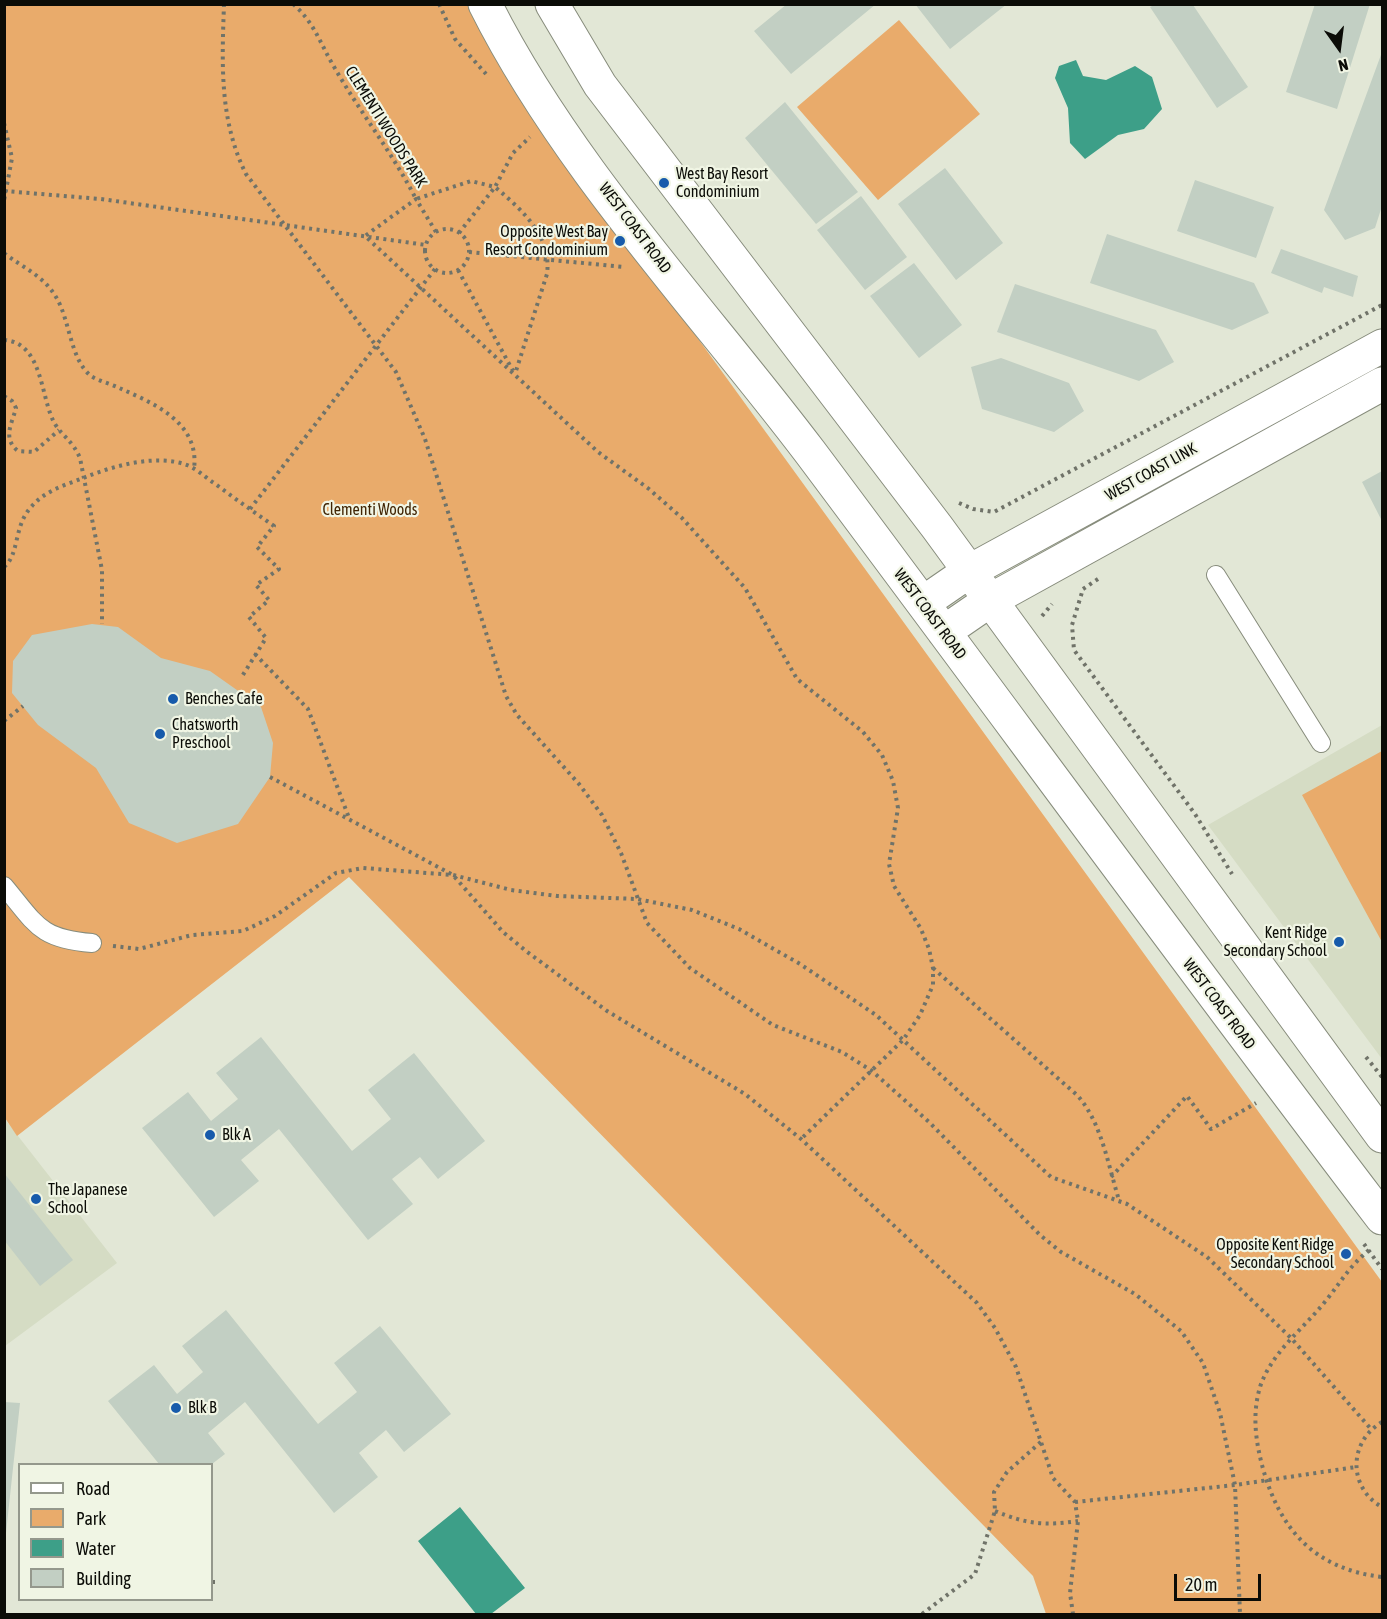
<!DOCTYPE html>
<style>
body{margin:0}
#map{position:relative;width:1387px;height:1619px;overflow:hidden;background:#e2e7d6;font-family:"Asap Condensed",sans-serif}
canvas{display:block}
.frame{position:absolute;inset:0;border:6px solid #0b0c07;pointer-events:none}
.legend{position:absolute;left:18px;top:1463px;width:195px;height:138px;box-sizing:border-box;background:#f0f5e4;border:2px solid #94988c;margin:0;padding:8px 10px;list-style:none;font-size:18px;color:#0b0c07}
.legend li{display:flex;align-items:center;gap:12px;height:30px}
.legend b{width:30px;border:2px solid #94988c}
.north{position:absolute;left:1309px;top:18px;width:60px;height:60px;-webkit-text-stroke:4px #f0f5e4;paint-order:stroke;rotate:166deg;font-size:16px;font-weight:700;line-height:24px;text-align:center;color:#0b0c07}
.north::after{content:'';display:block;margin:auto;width:21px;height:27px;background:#0b0c07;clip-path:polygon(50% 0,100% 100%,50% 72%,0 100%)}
.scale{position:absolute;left:1174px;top:1574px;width:87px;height:27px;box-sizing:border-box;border:3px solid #0b0c07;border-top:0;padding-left:8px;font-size:18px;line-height:21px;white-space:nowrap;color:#0b0c07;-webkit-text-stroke:4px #f0f5e4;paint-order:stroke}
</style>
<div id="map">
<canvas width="1387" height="1619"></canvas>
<div class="frame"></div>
<ul class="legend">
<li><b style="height:8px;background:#fff"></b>Road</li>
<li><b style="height:16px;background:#e9ab6b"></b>Park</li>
<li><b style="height:16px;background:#3d9f88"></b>Water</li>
<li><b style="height:16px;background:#c2cfc3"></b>Building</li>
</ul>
<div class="north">N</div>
<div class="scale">20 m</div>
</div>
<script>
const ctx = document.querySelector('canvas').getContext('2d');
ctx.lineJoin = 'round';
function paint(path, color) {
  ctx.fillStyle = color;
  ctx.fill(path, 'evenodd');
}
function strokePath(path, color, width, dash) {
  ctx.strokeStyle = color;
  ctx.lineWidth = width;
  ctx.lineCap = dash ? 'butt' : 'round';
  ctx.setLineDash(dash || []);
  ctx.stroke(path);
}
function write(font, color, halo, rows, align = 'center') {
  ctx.font = font + ' "Asap Condensed",sans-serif';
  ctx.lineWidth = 4.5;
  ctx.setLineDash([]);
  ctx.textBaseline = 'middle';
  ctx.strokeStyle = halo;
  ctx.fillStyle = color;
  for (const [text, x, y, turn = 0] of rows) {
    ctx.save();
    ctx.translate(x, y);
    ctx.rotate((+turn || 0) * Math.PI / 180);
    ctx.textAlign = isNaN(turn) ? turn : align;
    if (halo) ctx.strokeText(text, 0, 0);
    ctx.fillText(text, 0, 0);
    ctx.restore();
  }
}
paint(new Path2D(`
 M1382,725V1059L1208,825Z
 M4,1118L117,1263L5,1346H4Z`), '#d5dcc4');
paint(new Path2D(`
 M5,5H473L583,180L1382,1282V1614H1046L1033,1576L349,877L17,1136L5,1118Z
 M899,20L980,114L878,200L797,107Z
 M1382,751V942L1302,795Z`), '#e9ab6b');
paint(new Path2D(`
 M1076,60L1083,76L1106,80L1135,66L1152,77L1162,109L1144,129L1118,135L1085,159L1070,143L1068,108L1055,78L1059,66Z
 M460,1507L525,1588L491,1614H476L418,1541Z`), '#3d9f88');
paint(new Path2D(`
 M787,4H876L791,74L754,31Z
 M915,4H1007L950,49Z
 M1315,4H1370L1337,109L1286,92Z
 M1154,5H1193L1248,87L1217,108L1150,7Z
 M1382,52V206L1375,228L1345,240L1324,210Z
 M785,102L858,192L816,224L745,138Z
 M945,168L1003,243L956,280L898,204Z
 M1195,180L1274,207L1256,258L1177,231Z
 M861,196L907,257L865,290L817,230Z
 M1107,234L1254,283L1269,313L1232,330L1090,283Z
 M1281,249L1358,276L1353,297L1324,287L1322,293L1271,273Z
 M914,263L962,325L919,358L870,296Z
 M1015,284L1156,330L1174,362L1139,381L997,332Z
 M1001,358L1069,383L1084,411L1054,432L982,409L971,367Z
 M1382,471V521L1362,482Z
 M92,624L118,627L161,658L210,671L261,707L273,743L270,777L238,824L177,843L129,823L96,768L38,725L12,693L13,661L32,635Z
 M261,1037L352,1151L391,1119L368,1090L414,1053L485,1141L438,1179L420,1157L392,1179L413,1204L368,1240L279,1129L241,1160L259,1181L214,1217L142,1128L188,1092L211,1121L238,1099L216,1073Z
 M4,1173L73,1260L40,1286L4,1240Z
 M226,1310L318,1424L357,1392L334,1363L380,1326L451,1414L404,1452L386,1430L359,1453L378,1477L334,1513L245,1402L208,1433L225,1454L212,1464H159L108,1401L154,1365L177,1394L203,1372L182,1346Z
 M4,1402L20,1403L6,1533H4Z`), '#c2cfc3');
const lane = new Path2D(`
 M1216,575L1321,743
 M4,886C36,924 39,939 92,943`);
const secondary = new Path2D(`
 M485,4C566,166 701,308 810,452C1001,707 1189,965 1382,1218
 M552,4L600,85L937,527L1382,1136
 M923,603L968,572L1382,346
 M944,632L989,601L1382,384`);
strokePath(lane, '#878c7c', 20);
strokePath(secondary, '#878c7c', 35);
strokePath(new Path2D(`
 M224,4C222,63 219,120 246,174L396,372L425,439L506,696L517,715L579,784L602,815L621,853L647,923L690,968L773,1025L842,1052L872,1071L929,1122L1040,1235L1061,1252L1135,1294L1181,1331L1203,1363L1220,1413L1235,1485L1240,1614
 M293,4C314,22 320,43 333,65C359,111 392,152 416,199L471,181L495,187L513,153L530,137
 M439,4L455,39L486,74
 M4,123L12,158L4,201
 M4,191L101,199L426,245
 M425 251a22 22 0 1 1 44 0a22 22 0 1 1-44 0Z
 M436,232L416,199L365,236L598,452L649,489L682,518L745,588L797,679L863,732L882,755L893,781L898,808L889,864L894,886L921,929L929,949L933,968V985L920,1015L903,1040L801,1139
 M459,233L495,187C522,210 552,236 547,274L515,374
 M469,252L624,267
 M4,253C23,268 43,275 56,297C70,320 70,359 91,376C99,381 108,383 117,387C153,403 200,422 194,469
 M458,270L513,371
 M4,340C44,343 40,399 55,424C63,437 72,440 80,458L102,570V624
 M4,396L12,401L16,408C12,424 2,438 18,451L34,452L59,430
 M959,503L973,509L994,512L1382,305
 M250,509L435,269
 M4,567C20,554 13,526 32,506C47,489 69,484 88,476C117,465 157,454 187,465C197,469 205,477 214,483C234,498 254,512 274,526L257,547L279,569L256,585L269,600L249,617L266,638L241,678
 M1098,579L1083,589L1072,625L1074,650L1195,814L1232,874
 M1042,616L1052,604
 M255,654L308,709L349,818
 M4,721L23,706
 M270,777L453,875L503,932L526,951L607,1011L745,1094L801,1139L977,1303L995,1328L1016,1367L1053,1478L1075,1502L1078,1521L1070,1593L1073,1614
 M113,946L139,949L192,935L243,931L275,916L336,873L363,868L453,875L511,890L557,896L637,899L692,910L739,929L800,964L876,1015L1051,1177L1127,1204L1207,1257L1291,1338L1371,1429
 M933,968L1078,1096C1102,1124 1108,1165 1119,1200
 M1366,1057L1382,1077
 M1111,1177L1187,1096L1211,1129L1256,1103
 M1364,1244L1382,1269
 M1369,1250C1350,1266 1342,1280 1328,1298C1305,1328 1275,1348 1261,1384C1252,1411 1255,1438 1262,1465C1279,1529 1314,1569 1382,1577
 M1382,1422C1348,1442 1348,1488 1382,1507
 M1075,1502L1235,1485L1356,1467
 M995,1511C1026,1524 1045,1526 1078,1521
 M212,1582H215
 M922,1614L975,1574L995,1511L994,1492L1007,1472L1042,1441`), '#707369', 4, [3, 4.5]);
strokePath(lane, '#fff', 18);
strokePath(secondary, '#fff', 33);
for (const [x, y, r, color] of [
 [664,183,6,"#175bab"],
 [620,241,6,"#175bab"],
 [173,699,6,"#175bab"],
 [160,734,6,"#175bab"],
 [1339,942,6,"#175bab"],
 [210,1135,6,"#175bab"],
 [36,1199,6,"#175bab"],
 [1346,1254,6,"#175bab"],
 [176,1408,6,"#175bab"]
]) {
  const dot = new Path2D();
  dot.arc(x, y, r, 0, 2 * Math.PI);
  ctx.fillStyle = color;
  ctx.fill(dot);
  strokePath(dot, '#f0f5e4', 2);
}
write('16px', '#0b0c07', '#f0f5e4', [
 ["CLEMENTI WOODS PARK",386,127,58],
 ["WEST COAST ROAD",635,228,53],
 ["WEST COAST LINK",1151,472,-29],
 ["WEST COAST ROAD",930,614,53],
 ["WEST COAST ROAD",1219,1004,53]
]);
write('16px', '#0b0c07', '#f0f5e4', [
 ["West Bay Resort",676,174],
 ["Condominium",676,192],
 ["Opposite West Bay",608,232,"right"],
 ["Resort Condominium",608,250,"right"],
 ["Benches Cafe",185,699],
 ["Chatsworth",172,725],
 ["Preschool",172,743],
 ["Kent Ridge",1327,933,"right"],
 ["Secondary School",1327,951,"right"],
 ["Blk A",222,1135],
 ["The Japanese",48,1190],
 ["School",48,1208],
 ["Opposite Kent Ridge",1334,1245,"right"],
 ["Secondary School",1334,1263,"right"],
 ["Blk B",188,1408]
], 'left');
write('16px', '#412504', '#f0f5e4', [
 ["Clementi Woods",370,510]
]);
</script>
